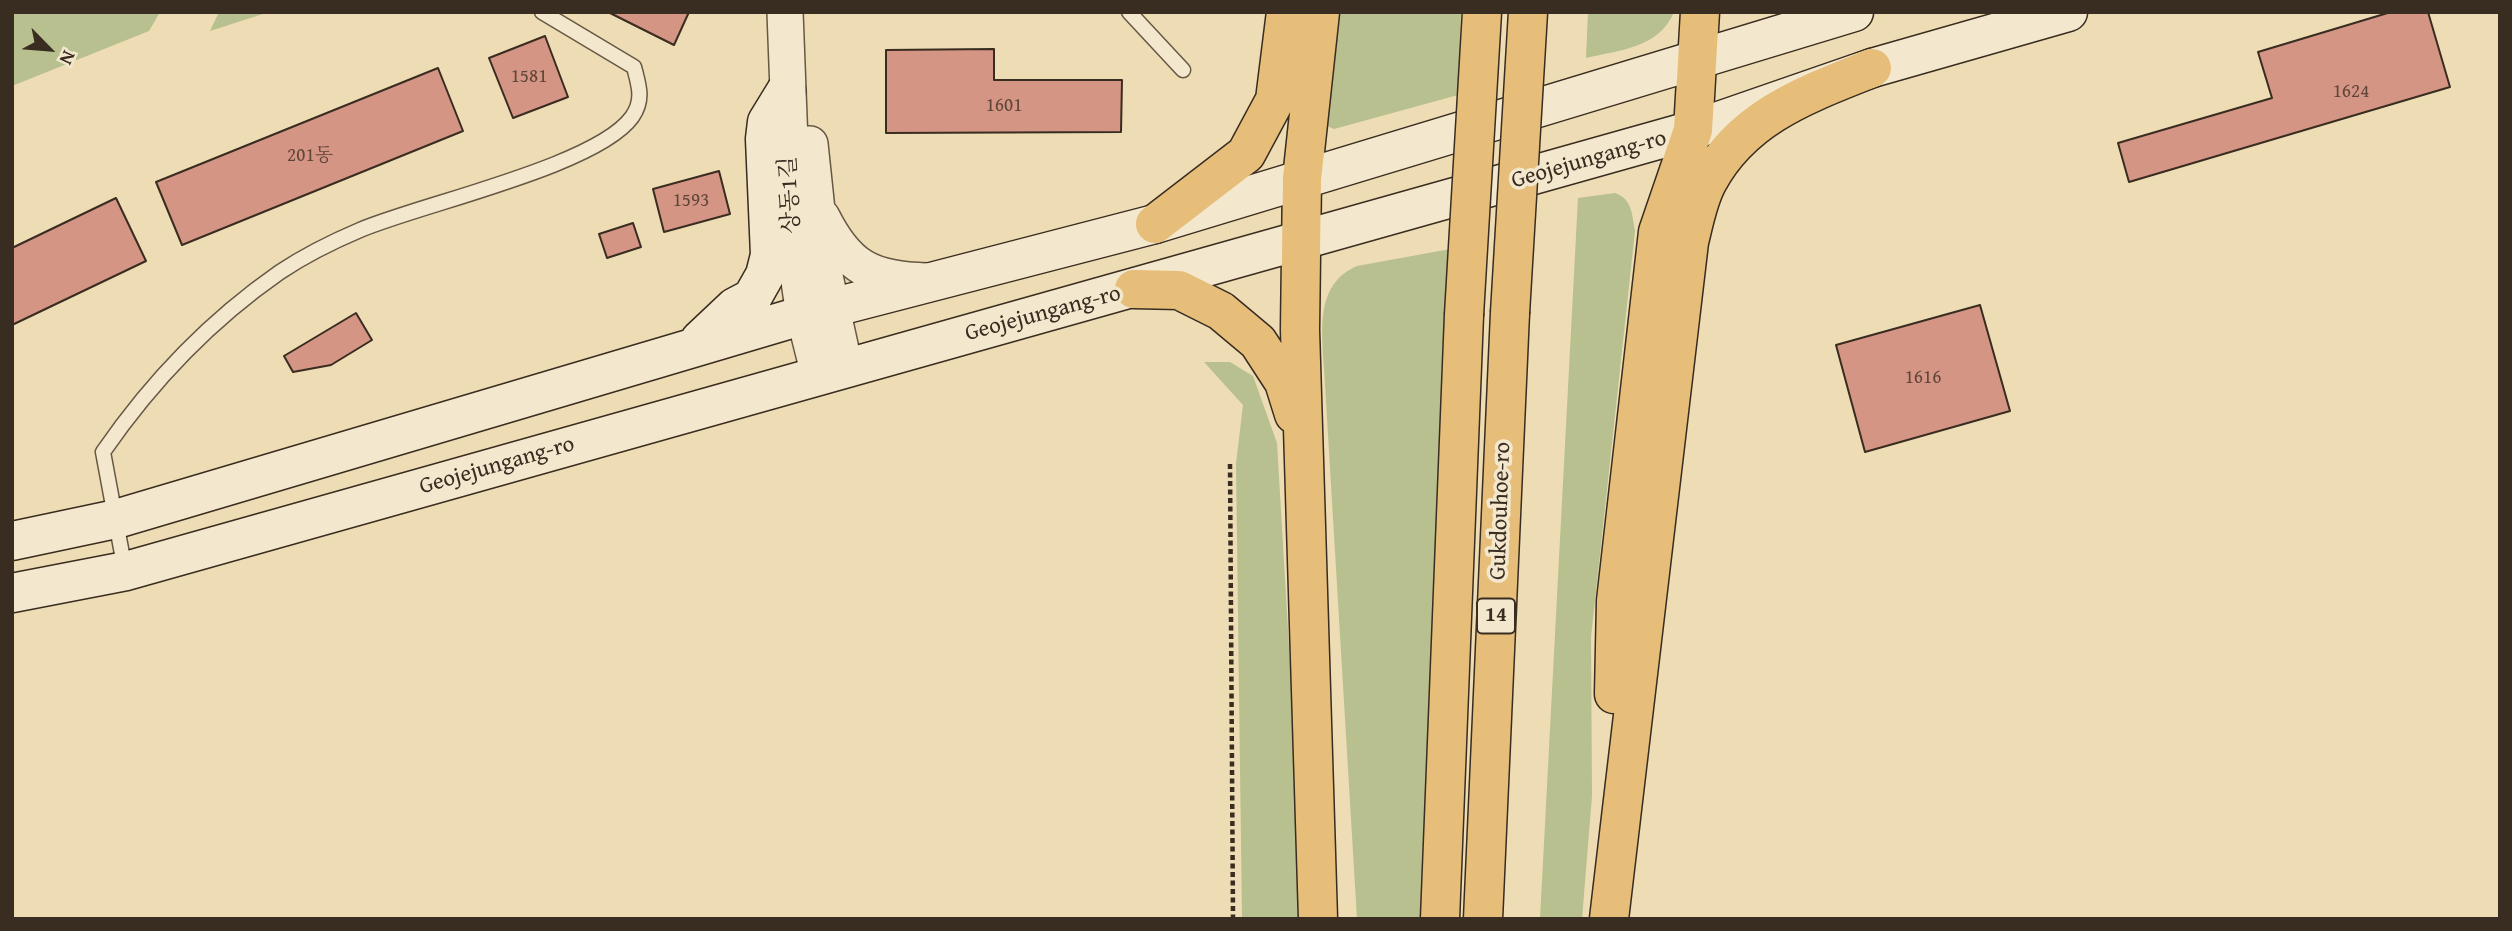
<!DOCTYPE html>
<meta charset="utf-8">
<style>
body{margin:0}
#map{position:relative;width:2512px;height:931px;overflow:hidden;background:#eddcb4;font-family:"Gentium Book Plus",serif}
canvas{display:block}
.frame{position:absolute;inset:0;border:14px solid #392c20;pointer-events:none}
.north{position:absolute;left:14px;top:14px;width:70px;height:70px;-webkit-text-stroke:5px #f3e8ce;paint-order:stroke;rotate:115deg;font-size:19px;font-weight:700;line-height:28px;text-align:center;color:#392c20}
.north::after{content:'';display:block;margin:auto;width:24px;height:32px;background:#392c20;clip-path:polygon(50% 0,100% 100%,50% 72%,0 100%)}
</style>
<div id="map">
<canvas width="2512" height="931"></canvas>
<div class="frame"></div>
<div class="north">N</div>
</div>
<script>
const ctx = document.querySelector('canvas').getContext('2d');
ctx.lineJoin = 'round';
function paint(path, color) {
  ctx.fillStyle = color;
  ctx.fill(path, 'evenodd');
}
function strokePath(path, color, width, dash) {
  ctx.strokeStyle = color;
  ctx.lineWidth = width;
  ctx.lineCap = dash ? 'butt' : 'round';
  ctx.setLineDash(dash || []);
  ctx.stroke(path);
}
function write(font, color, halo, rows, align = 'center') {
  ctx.font = font + ' "Gentium Book Plus","Noto Serif KR",serif';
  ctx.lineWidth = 7;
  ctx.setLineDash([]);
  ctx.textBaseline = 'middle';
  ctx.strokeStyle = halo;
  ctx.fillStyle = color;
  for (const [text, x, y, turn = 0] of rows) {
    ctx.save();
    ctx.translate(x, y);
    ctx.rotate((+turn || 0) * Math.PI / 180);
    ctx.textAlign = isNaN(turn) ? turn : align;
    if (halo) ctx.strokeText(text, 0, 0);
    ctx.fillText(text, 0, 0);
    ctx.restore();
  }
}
paint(new Path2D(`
 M12,12H160L149,31L12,86Z
 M219,12H269L210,31Z
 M1329,12H1461L1458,95L1334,129L1325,125Z
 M1588,12H1674C1659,48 1620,50 1586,58Z
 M1615,193C1632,199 1632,214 1635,231L1591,637L1592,796L1582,919H1540L1578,198Z
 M1456,248L1425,919H1357L1324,368C1322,330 1315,284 1357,266Z
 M1204,362H1230L1253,376L1277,443L1305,919H1242L1236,464L1243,405Z`), '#b7c08e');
const building = new Path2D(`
 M608,12H689L674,45Z
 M2391,12H2428L2450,87L2129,182L2118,143L2272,98L2258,52Z
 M545,36L568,97L513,118L489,58Z
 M994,49V80H1122L1121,132L886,133V50Z
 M438,68L463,131L182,245L156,182Z
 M719,171L730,214L664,232L653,189Z
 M116,198L146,261L12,325V248Z
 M633,223L641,247L607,258L599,234Z
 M1980,305L2010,411L1865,452L1836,345Z
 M356,313L372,340L331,365L293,372L284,356Z`);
paint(building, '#d49584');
strokePath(building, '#392c20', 2);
const service = new Path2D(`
 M1129,12L1183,70
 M125,570L103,452C152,381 208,322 280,272C304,256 334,241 360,230C421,204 597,166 632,117C644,100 639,86 634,67L542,12`);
const tertiary = new Path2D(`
 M785,12L794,248L804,315L819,375
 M810,144L823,267L845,368
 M822,217C847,267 871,280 927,281`);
const secondary = new Path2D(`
 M700,340L735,307L752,298L765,275L770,255L765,139L767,122L786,91
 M12,541L116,519L804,315L1155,224L1854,12
 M12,593L126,571L1693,130L1872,68L2068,12`);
const trunk = new Path2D(`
 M1155,224L1246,154L1275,100L1286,12
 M1134,289L1179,290L1221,311L1258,342L1284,382L1294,414
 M1614,694L1616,601L1658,232L1693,130L1700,12
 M1318,919L1300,330L1302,179L1320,12
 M1440,919L1464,315
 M1483,919L1510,313
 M1609,919L1689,242C1694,222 1698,199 1708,181C1743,116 1807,94 1872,68`);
strokePath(service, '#665845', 17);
strokePath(tertiary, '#665845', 38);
strokePath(secondary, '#392c20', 41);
strokePath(trunk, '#392c20', 41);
strokePath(new Path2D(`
 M1230,464L1233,919`), '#392c20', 4.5, [5, 3.5]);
strokePath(service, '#f3e8ce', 14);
strokePath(tertiary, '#f3e8ce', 35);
strokePath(secondary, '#f3e8ce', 38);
strokePath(trunk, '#e6be7a', 38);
const trunkBridge = new Path2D(`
 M1510,313L1528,12
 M1464,315L1482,12`);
strokePath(trunkBridge, '#392c20', 41, []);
strokePath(trunkBridge, '#e6be7a', 38);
write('19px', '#604639', null, [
 ["1581",529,77],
 ["1624",2351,92],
 ["1601",1004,106],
 ["201동",310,156],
 ["1593",691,201],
 ["1616",1923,378]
]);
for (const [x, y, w] of [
 [1496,616,38]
]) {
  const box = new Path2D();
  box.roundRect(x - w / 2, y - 17.5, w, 35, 5);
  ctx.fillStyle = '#f3e8ce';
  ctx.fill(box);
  strokePath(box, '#392c20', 2);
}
write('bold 21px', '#392c20', null, [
 ["14",1496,616]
]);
write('23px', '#392c20', '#f3e8ce', [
 ["Geojejungang-ro",1589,160,-16],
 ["상동1길",791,195,-93],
 ["Geojejungang-ro",1043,314,-15],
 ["Geojejungang-ro",497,466,-16],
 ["Gukdouhoe-ro",1501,511,-88]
]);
</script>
